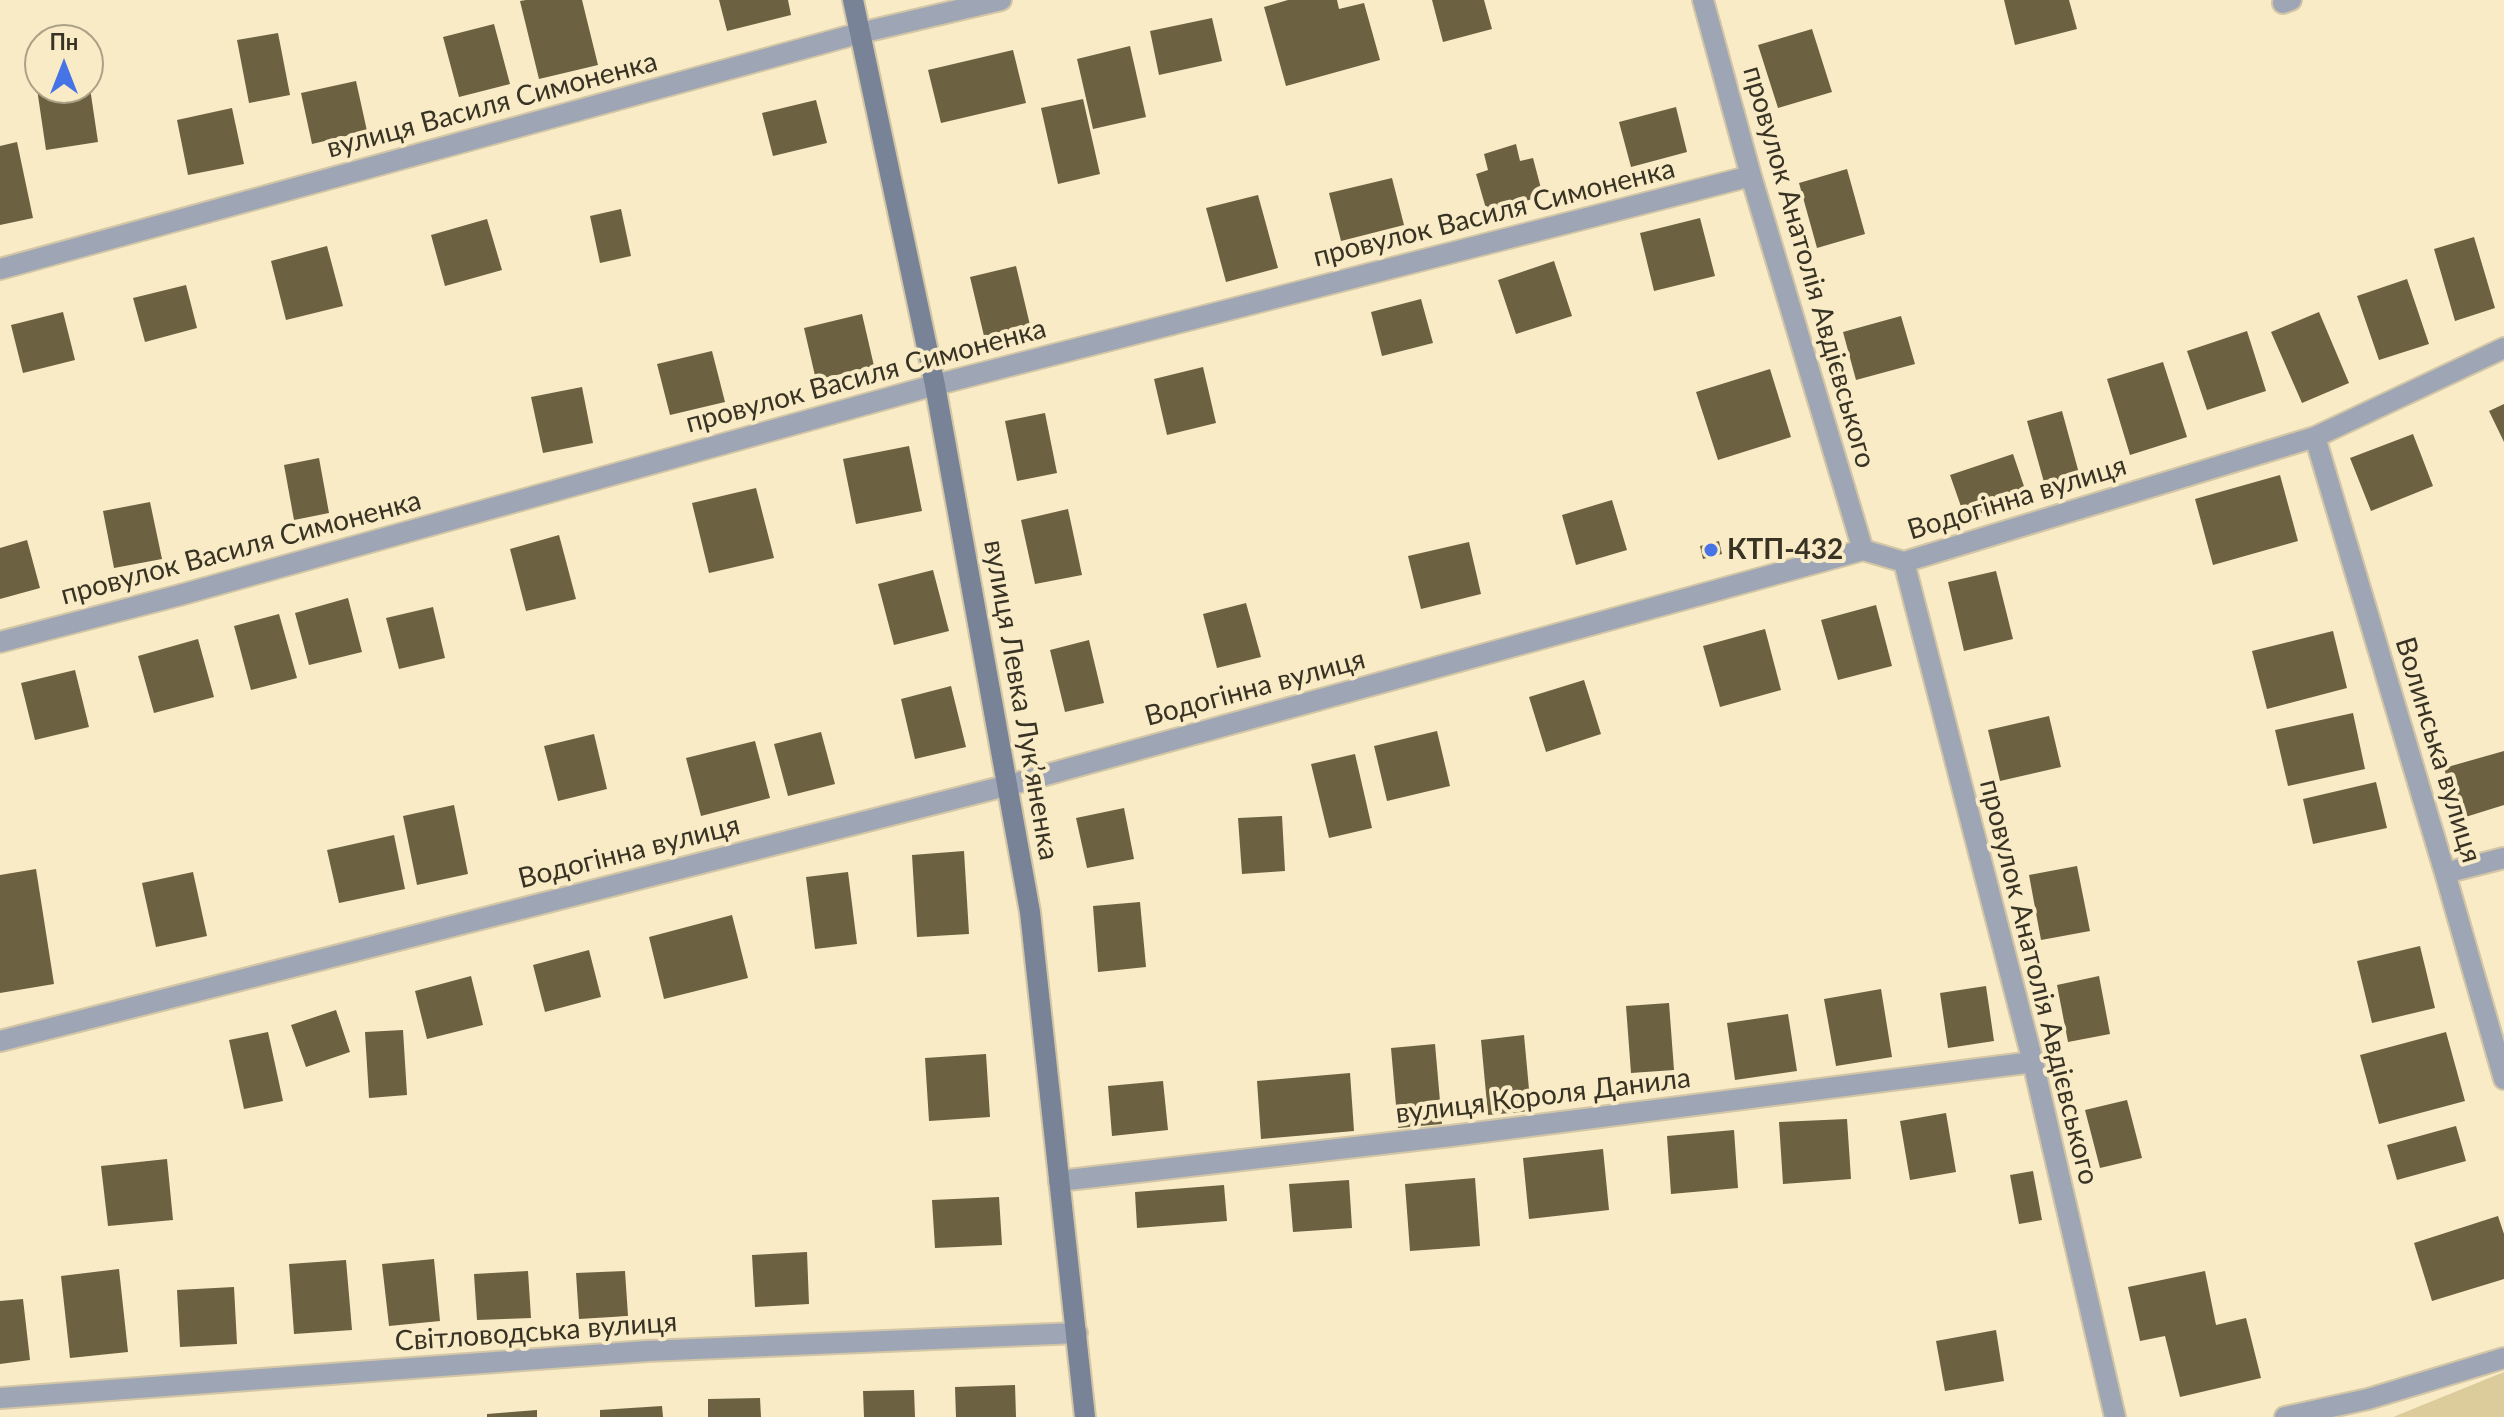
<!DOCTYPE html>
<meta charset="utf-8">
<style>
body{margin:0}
#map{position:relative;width:2504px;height:1417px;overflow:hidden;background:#f8ebc6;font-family:Lato,sans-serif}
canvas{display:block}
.north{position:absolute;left:24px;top:24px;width:80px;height:80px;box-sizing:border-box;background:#f8ebc6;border:2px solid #aba185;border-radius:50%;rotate:0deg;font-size:22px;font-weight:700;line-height:32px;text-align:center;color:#383324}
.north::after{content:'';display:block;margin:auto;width:28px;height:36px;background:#4673e5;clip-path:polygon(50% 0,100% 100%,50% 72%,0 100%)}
</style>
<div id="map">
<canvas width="2504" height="1417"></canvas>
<div class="north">Пн</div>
</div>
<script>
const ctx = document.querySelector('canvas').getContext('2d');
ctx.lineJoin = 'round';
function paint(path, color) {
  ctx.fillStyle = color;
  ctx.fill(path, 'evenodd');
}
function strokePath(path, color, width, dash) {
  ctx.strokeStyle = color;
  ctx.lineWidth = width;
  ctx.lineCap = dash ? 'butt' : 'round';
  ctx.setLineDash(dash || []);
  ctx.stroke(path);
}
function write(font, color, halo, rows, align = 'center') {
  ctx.font = font + ' Lato,sans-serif';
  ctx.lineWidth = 8;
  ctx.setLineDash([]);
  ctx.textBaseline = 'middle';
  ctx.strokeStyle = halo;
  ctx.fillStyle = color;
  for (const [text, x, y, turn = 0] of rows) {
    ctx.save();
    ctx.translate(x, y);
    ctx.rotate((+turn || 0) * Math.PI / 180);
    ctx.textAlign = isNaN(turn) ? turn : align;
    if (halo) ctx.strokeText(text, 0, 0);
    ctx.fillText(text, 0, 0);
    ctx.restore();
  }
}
paint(new Path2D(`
 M2504,1372V1417H2393Z`), '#dccc9c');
paint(new Path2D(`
 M526,0H582L598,65L539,79L520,1Z
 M719,0H788L791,15L727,31Z
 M1288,0H1337L1339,9L1364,3L1380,60L1286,86L1264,7Z
 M1432,0H1484L1492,29L1443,42Z
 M2004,0H2069L2077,29L2015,45Z
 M1212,18L1222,61L1159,75L1150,31Z
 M494,24L510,84L459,97L443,37Z
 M1812,29L1832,92L1778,108L1758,45Z
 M278,33L290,95L249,103L237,40Z
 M1130,46L1146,117L1093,129L1077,59Z
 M1013,50L1026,103L941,123L928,70Z
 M40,81V88H90L98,142L46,150L36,82Z
 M356,81L367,131L312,144L301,93Z
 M1083,99L1100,174L1058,184L1041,108Z
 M816,100L827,143L773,156L762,113Z
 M1676,107L1687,152L1631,167L1619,122Z
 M232,108L244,164L188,175L177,120Z
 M17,142L33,218L0,225V146Z
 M1516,144L1520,161L1533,158L1543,196L1487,212L1476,174L1488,170L1484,154Z
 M1847,169L1865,234L1817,248L1799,183Z
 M1392,178L1404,225L1341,241L1329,193Z
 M1258,195L1278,268L1226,282L1206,208Z
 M621,209L631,256L600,263L590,216Z
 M1700,218L1715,276L1654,291L1640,233Z
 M487,219L502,270L445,286L431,235Z
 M2474,237L2495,308L2455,321L2434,249Z
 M327,246L343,306L286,320L271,261Z
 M1554,261L1572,316L1516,334L1498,280Z
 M1016,266L1030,325L984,336L970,277Z
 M2407,279L2429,344L2379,360L2357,296Z
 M186,285L197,328L145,342L133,298Z
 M1421,299L1433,343L1382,356L1371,312Z
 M63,312L75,360L23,373L11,325Z
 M2319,312L2349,383L2302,403L2271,332Z
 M862,314L874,366L816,380L804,328Z
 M1901,316L1915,364L1856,380L1843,332Z
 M2247,331L2266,391L2207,410L2187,351Z
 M712,351L725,402L670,415L657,364Z
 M2163,362L2187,437L2130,455L2107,379Z
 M1203,367L1216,423L1167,435L1154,379Z
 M1770,369L1791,437L1718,460L1696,392Z
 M582,387L593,443L543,453L531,397Z
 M2504,404V442L2489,411Z
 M2062,411L2080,477L2045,486L2027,421Z
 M1045,413L1057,473L1017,481L1005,421Z
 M2413,434L2433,486L2371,511L2350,458Z
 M909,446L922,511L856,524L843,459Z
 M2013,454L2028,498L1965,518L1950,475Z
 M319,458L329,513L294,520L284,465Z
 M2280,475L2298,541L2213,565L2195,499Z
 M756,488L774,558L709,573L692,503Z
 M1612,500L1627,550L1576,565L1562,515Z
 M150,502L162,559L114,568L103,511Z
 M1068,509L1082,575L1035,584L1021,520Z
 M559,535L576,599L526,611L510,549Z
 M27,540L40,588L0,599V548Z
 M1719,541L1722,554L1703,559L1700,546Z
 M1469,542L1481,594L1421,609L1408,556Z
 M933,570L949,631L894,645L878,584Z
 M1996,571L2013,639L1964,651L1948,582Z
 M348,598L362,652L309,665L295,613Z
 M1246,603L1261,657L1217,668L1203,614Z
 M1876,605L1892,666L1838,680L1821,620Z
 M433,607L445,658L399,669L386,618Z
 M279,614L297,678L251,690L234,626Z
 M1765,629L1781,690L1720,707L1703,646Z
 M2333,631L2347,688L2267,709L2252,651Z
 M198,639L214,697L154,713L138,656Z
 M1089,640L1104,703L1065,712L1050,650Z
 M75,670L89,727L35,740L21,683Z
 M1584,680L1601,734L1546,752L1529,697Z
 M951,686L966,747L915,759L901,699Z
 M2353,713L2365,769L2288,786L2275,730Z
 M2049,716L2061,767L2000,781L1988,730Z
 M1437,731L1450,786L1387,801L1374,746Z
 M821,732L835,784L788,796L774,744Z
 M594,734L607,789L558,801L544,746Z
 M755,741L770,798L701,816L686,758Z
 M2504,751V805L2459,819L2444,768Z
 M1355,754L1372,828L1329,838L1311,764Z
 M2376,782L2387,828L2313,844L2303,799Z
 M454,805L468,874L417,885L403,816Z
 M1124,808L1134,859L1087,868L1076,818Z
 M1282,816L1285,871L1242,874L1238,818Z
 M394,835L405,889L339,903L327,850Z
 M964,851L969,934L917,937L912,855Z
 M2077,866L2090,931L2041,940L2029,875Z
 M36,869L54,984L0,993V875Z
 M193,872L207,936L156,947L142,883Z
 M848,872L857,944L815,949L806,877Z
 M1140,902L1146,967L1098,972L1093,906Z
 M732,915L748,978L664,999L649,937Z
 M2420,946L2435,1008L2372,1023L2357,961Z
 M589,950L601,997L545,1012L533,965Z
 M471,976L483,1025L427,1039L415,991Z
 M2099,976L2110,1034L2068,1042L2057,985Z
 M1986,986L1994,1041L1948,1048L1940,993Z
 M1881,989L1892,1057L1836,1066L1824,999Z
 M1669,1003L1674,1070L1631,1073L1626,1006Z
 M336,1010L350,1052L306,1067L291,1025Z
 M1788,1014L1797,1071L1735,1080L1727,1023Z
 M403,1030L407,1095L369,1098L365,1032Z
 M268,1032L283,1101L244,1109L229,1040Z
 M2446,1032L2465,1101L2379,1124L2360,1055Z
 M1524,1035L1531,1111L1488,1115L1481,1040Z
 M1435,1044L1442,1124L1398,1128L1391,1048Z
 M986,1054L990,1117L929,1121L925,1058Z
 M1350,1073L1354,1131L1261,1139L1257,1081Z
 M1163,1081L1168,1130L1112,1136L1108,1086Z
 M2127,1100L2142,1158L2100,1168L2085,1110Z
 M1946,1113L1956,1172L1910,1180L1900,1121Z
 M1847,1119L1851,1179L1783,1184L1779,1122Z
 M2456,1126L2466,1161L2397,1180L2387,1145Z
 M1734,1130L1738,1188L1671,1194L1667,1136Z
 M1603,1149L1609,1210L1529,1219L1523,1158Z
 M167,1159L173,1220L108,1226L101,1166Z
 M2033,1171L2042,1220L2019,1224L2010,1175Z
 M1475,1178L1480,1246L1410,1251L1405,1184Z
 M1349,1180L1352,1228L1293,1232L1289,1184Z
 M1224,1185L1227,1221L1137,1228L1135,1192Z
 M999,1197L1002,1245L935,1248L932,1200Z
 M2498,1216L2504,1234V1279L2432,1301L2414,1243Z
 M807,1252L809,1304L755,1307L752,1255Z
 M434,1259L440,1321L389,1326L382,1264Z
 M346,1260L352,1330L294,1334L289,1264Z
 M119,1269L128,1352L70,1358L61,1276Z
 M528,1271L531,1318L477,1320L474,1274Z
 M625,1271L628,1316L579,1319L576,1273Z
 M2205,1271L2216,1325L2246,1318L2261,1378L2180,1397L2165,1336L2140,1341L2128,1287Z
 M234,1287L237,1344L180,1347L177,1290Z
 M23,1299L30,1360L0,1364V1301Z
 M1996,1330L2004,1381L1945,1391L1936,1341Z
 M1015,1385L1016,1417H956L955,1387Z
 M914,1390L915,1417H864L863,1391Z
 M760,1398L761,1417H708V1399Z
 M662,1406L663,1417H600V1410Z
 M537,1410V1417H487V1414Z`), '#6c6140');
const street = new Path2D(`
 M1703,0L1751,176L1863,550
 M2283,3L2291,0
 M0,269L860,33L1001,0
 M2315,437L2445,873L2504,1079
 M1904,562L2033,1062L2115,1417
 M0,642L180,595L935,385L1751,176
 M2445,873L2504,858
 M0,1041L1009,785L1863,550L1904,562L2315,437L2504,348
 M1059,1181L1451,1136L2033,1062
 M0,1398L647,1351L1077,1333
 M2285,1417L2368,1399L2504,1358`);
const secondary = new Path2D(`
 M853,0L935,385L1030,912L1085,1417`);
strokePath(street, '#d2c6a6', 24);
strokePath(secondary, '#d2c6a6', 24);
strokePath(street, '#9ea5b4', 20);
strokePath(secondary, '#798398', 20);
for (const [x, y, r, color] of [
 [1711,550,8,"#4673e5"]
]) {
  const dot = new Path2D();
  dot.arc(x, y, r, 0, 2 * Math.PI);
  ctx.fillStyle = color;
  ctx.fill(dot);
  strokePath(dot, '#f8ebc6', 3);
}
write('28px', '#383324', '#f8ebc6', [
 ["вулиця Василя Симоненка",492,105,-15],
 ["провулок Василя Симоненка",1494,213,-14],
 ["провулок Анатолія Авдієвського",1809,267,74],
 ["провулок Василя Симоненка",866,376,-15],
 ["Водогінна вулиця",2017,498,-17],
 ["провулок Василя Симоненка",241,548,-15],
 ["Водогінна вулиця",1255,688,-15],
 ["вулиця Левка Лукʼяненка",1021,700,80],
 ["Волинська вулиця",2438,750,73],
 ["Водогінна вулиця",629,852,-14],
 ["провулок Анатолія Авдієвського",2039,982,76],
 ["вулиця Короля Данила",1543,1096,-7],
 ["Світловодська вулиця",536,1332,-4]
]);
write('bold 28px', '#383324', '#f8ebc6', [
 ["КТП-432",1727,550]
], 'left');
</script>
